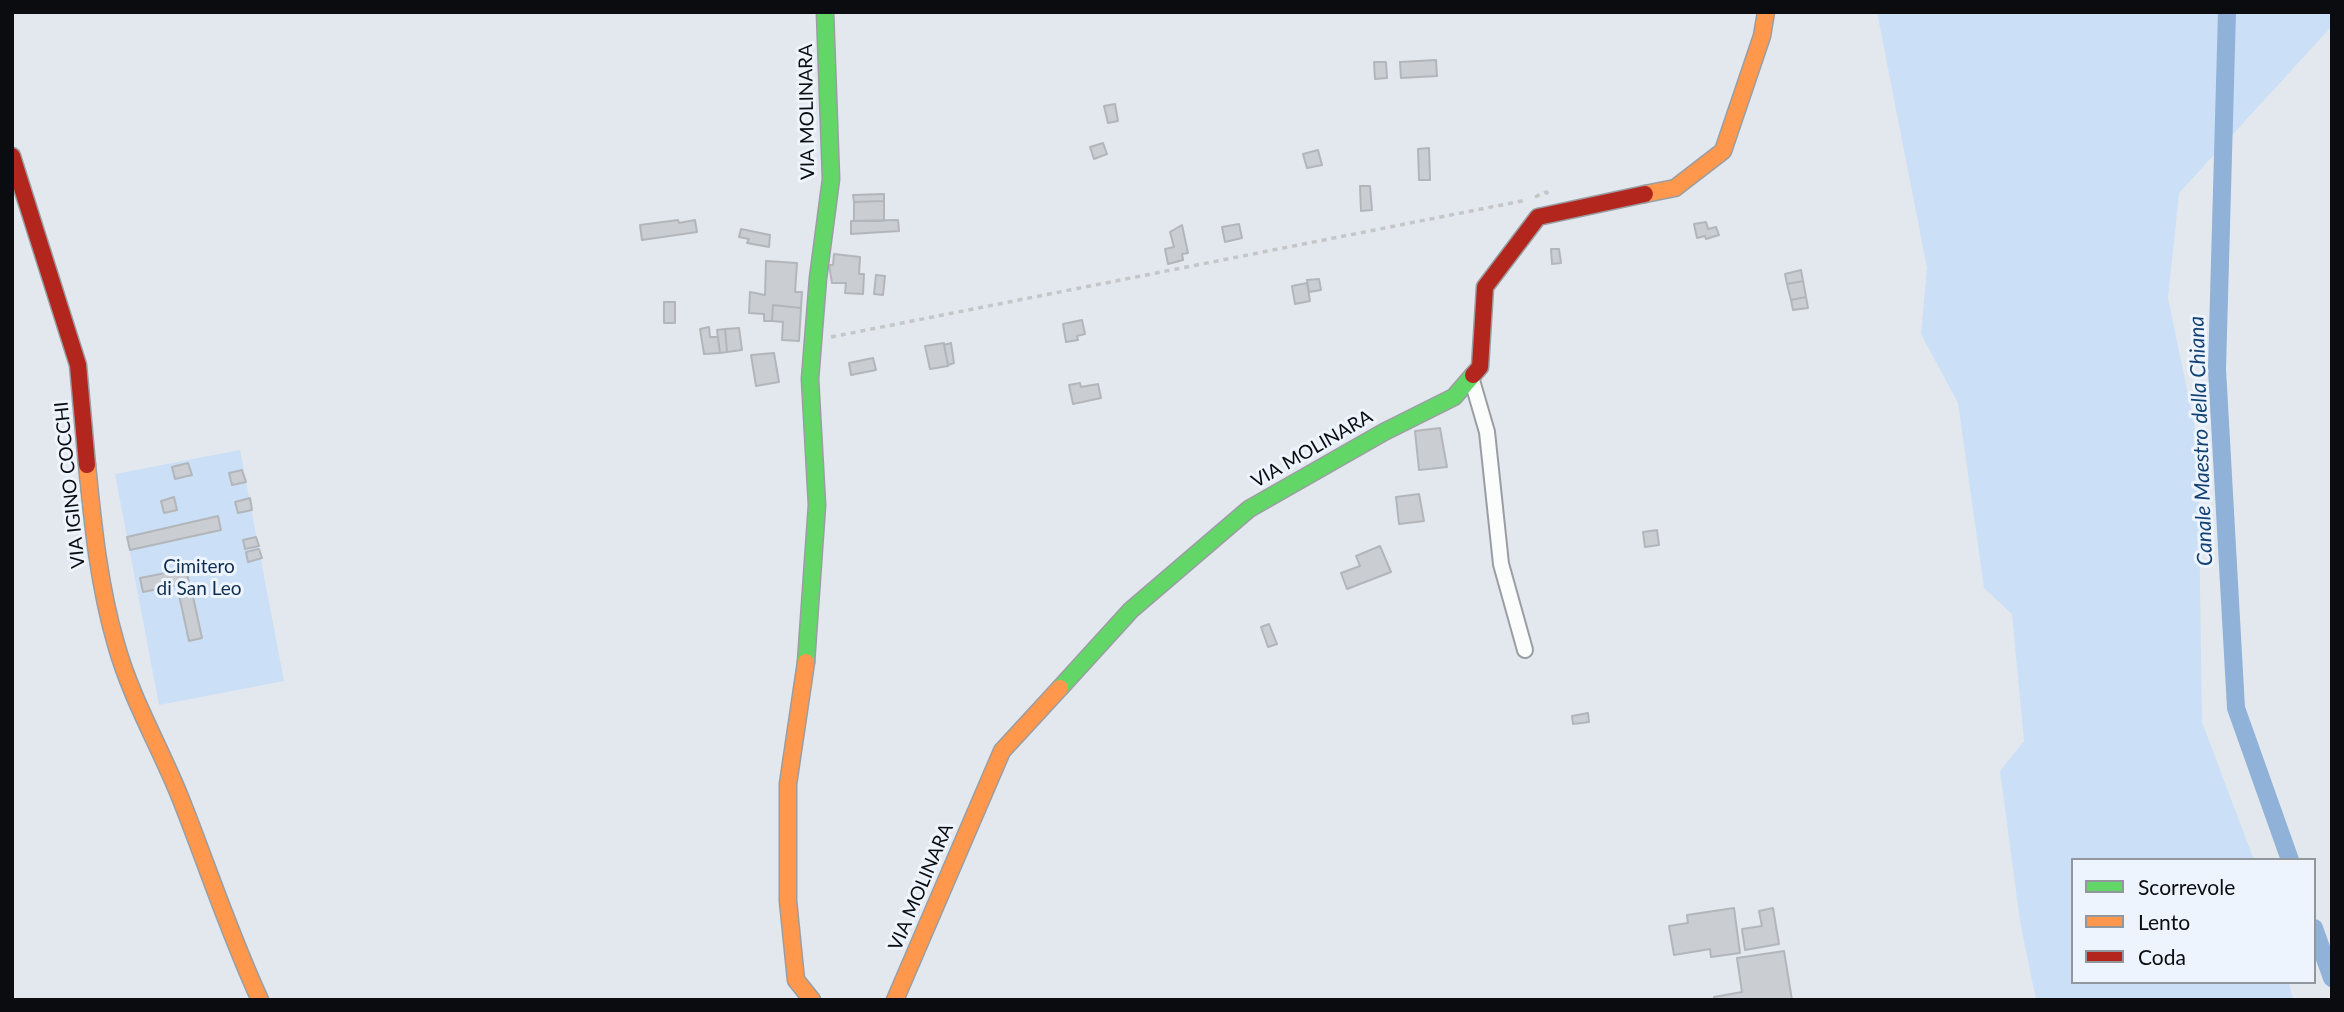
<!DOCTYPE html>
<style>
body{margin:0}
#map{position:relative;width:2344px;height:1012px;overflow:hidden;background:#e3e8ee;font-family:Lato,sans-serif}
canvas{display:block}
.frame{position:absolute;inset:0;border:14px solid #0a0c10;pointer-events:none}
.legend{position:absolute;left:2071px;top:858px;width:245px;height:126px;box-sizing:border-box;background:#edf4fd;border:2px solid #92979e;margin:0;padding:9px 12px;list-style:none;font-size:21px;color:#0a0c10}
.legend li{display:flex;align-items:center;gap:14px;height:35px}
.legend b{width:35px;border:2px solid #92979e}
</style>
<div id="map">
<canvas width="2344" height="1012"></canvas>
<div class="frame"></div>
<ul class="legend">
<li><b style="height:9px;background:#63d668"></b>Scorrevole</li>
<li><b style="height:9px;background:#ff974d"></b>Lento</li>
<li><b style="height:9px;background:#b3261e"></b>Coda</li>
</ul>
</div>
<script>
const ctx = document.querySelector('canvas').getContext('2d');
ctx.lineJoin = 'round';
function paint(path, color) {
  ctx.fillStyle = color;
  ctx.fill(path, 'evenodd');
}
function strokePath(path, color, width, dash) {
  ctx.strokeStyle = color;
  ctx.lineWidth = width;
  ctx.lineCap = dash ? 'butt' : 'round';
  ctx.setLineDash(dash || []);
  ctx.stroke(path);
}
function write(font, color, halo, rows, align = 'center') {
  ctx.font = font + ' Lato,sans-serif';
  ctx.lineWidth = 6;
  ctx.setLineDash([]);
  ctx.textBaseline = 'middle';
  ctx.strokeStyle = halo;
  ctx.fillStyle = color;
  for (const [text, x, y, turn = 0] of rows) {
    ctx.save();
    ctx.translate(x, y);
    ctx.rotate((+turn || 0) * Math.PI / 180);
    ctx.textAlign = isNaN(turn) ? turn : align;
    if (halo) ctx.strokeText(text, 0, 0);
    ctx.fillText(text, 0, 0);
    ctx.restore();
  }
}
paint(new Path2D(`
 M1877,12H2332V26L2179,193L2168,298L2198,443L2202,722L2254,860H2073V982H2289L2293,1000H2036L2020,921L2000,771L2024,741L2012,614L1984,588L1958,403L1921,334L1927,268Z
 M240,450L284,681L159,705L115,474Z`), '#cbdff7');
strokePath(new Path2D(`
 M2227,12L2217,369L2236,708L2290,860
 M2314,928L2332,978`), '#90b1d8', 18);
const building = new Path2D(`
 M1436,60L1437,76L1401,78L1400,62Z
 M1374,62H1386L1387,78L1375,79Z
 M1115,104L1118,121L1108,123L1104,106Z
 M1103,143L1107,154L1094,159L1090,147Z
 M1429,148L1430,180H1419L1418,149Z
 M1318,150L1322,165L1307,168L1303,154Z
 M1360,186H1370L1372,210L1361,211Z
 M884,194V201L854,202L853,195Z
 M884,201V221H854V202Z
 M678,220L679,223L695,220L697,232L642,240L640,225Z
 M898,220L899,231L851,234V221Z
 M1706,222L1708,229L1716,227L1719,235L1706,239L1705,236L1697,238L1694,224Z
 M1239,224L1242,238L1225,242L1222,227Z
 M1182,225L1188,253L1182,254L1183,260L1168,264L1165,249L1174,247L1170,232Z
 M741,229L770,235L769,247L747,243L749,239L739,237Z
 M1551,249H1559L1561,263L1552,264Z
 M834,254L860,257L859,274H864L863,294L845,293L846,283H832L829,265H833Z
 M766,261L797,263L795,292H802L801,308L773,305L772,321H764V314L749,313L750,292L765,295Z
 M1801,270L1803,281L1787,284L1785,274Z
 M876,275L885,276L883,295L874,294Z
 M1319,279L1321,290L1309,292L1307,280Z
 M1803,281L1806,297L1791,300L1787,284Z
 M1307,283L1310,301L1295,304L1292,286Z
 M1806,297L1808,308L1793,310L1791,300Z
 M664,302H675V323H664Z
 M773,305L801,308L799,341L782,340L783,322L772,321Z
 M1082,320L1085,334L1077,336L1078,340L1066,342L1063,324Z
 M709,327L710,337H718L720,353L704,354L700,329Z
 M739,328L742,350L727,352L725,329Z
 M725,329L727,352L720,353L717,330Z
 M944,343L948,366L930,369L925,346Z
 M951,343L954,363L948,365L944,345Z
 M774,353L779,382L756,386L751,355Z
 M873,358L876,370L851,375L849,363Z
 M1080,383L1081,387L1098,384L1101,398L1073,404L1069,385Z
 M1440,428L1447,467L1419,470L1415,431Z
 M188,463L192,475L175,479L172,467Z
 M242,470L246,482L232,485L229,473Z
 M1419,494L1424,521L1399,524L1396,497Z
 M174,497L177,510L164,513L161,501Z
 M250,498L252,510L238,513L235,502Z
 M218,516L221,530L130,550L127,537Z
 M1657,530L1659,545L1645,547L1643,532Z
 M256,537L259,546L245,549L243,540Z
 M1380,546L1391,572L1347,589L1341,573L1360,566L1356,556Z
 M259,549L262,558L248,562L246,552Z
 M186,569L189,583L143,592L140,578Z
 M192,592L202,638L189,641L179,595Z
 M1269,624L1277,644L1268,647L1261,627Z
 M1588,713L1589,722L1573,724L1572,716Z
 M1734,908L1740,953L1711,957L1710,949L1674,955L1669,926L1688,923L1687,915Z
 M1773,908L1779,944L1745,950L1742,929L1762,926L1759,911Z
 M1784,951L1792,1000H1715L1714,997L1742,992L1737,958Z`);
paint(building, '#caced3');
strokePath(building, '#b2b6ba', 2);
const street = new Path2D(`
 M1471,377L1487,432L1501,564L1525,650`);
const fast = new Path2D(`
 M806,662L817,505L810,379L818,278L831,179L825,12
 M1060,688L1131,610L1249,509L1384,432L1454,397L1473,375`);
const slow = new Path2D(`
 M1645,194L1675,188L1723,151L1762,36L1766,12
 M87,465C93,525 99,586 116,644C131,698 159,745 180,797C207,865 229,933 260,1000
 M806,662L788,784V901L796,980L812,1000
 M895,1000L1002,751L1060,688`);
const jam = new Path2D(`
 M12,156L78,365L87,465
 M1473,375L1480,367L1485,287L1538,217L1645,194`);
strokePath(street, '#9a9ea2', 18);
strokePath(fast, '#9a9ea2', 19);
strokePath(slow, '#9a9ea2', 19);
strokePath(jam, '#9a9ea2', 19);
strokePath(new Path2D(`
 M1535,197L1546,192L1550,195
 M831,337L1527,200`), '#c5c6c8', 3.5, [5, 5]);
strokePath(street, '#fbfcfc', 14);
strokePath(fast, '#63d668', 16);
strokePath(slow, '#ff974d', 16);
strokePath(jam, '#b3261e', 16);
write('19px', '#0a0c10', '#edf4fd', [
 ["VIA MOLINARA",807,112,-91],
 ["VIA MOLINARA",1312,449,-30],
 ["VIA IGINO COCCHI",70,485,-96],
 ["VIA MOLINARA",921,887,-67]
]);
write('19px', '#0d2d51', '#edf4fd', [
 ["Cimitero",199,567],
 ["di San Leo",199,589]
]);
write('italic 21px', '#124173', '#edf4fd', [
 ["Canale Maestro della Chiana",2201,441,-92]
]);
</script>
